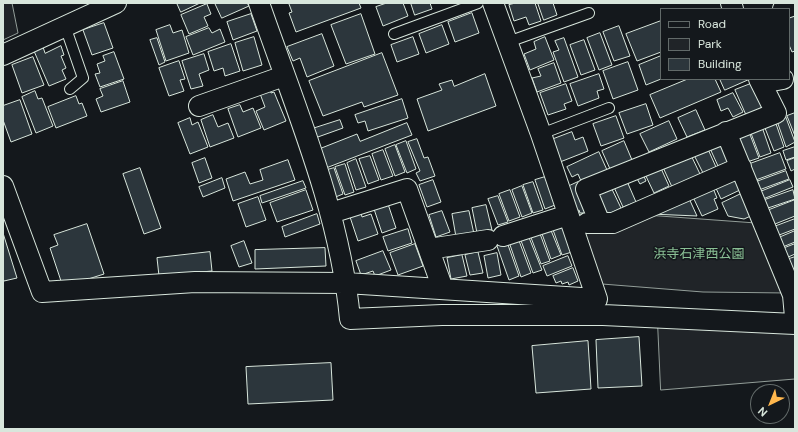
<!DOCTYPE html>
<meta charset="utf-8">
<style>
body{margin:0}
#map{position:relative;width:798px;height:432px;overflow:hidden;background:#14181c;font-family:"DM Sans",sans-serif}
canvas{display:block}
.frame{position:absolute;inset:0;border:4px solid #d8e6dc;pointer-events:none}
.legend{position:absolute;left:660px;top:8px;width:130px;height:72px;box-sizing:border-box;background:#14181c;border:1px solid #626a69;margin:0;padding:5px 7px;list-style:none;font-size:12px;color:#d8e6dc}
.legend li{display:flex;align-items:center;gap:8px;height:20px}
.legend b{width:20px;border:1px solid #626a69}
.north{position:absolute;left:750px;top:384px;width:40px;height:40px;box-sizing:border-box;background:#14181c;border:1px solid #626a69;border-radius:50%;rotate:223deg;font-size:11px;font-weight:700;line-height:16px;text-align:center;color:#d8e6dc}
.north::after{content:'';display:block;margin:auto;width:14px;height:18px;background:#ffb74d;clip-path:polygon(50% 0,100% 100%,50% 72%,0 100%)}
</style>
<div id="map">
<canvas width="798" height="432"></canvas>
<div class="frame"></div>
<ul class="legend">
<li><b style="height:5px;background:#14181c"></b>Road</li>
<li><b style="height:11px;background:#202428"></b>Park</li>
<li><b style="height:11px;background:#2c363c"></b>Building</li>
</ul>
<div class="north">N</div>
</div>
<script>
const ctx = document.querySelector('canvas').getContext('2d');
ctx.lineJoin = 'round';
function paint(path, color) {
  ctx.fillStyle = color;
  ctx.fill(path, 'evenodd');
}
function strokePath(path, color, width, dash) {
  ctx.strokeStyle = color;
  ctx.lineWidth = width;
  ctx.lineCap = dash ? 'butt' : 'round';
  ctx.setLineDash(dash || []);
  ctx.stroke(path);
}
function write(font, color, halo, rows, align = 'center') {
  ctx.font = font + ' "DM Sans","Noto Sans JP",sans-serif';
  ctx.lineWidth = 3;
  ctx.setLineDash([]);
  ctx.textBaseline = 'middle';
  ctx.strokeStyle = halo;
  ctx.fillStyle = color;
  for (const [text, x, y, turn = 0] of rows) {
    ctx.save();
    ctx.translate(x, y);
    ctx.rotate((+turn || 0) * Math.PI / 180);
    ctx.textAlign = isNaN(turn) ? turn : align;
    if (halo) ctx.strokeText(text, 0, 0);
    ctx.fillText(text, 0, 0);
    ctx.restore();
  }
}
const green = new Path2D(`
 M3,3H12L18,33L3,40Z
 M646,215L756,223L787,293L703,292L602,284L583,229Z
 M658,324L795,332V379L661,390Z`);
paint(green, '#202428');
strokePath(green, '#939e99', 1);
const building = new Path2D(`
 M177,3H200L181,12Z
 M215,3H247L249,6L222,18Z
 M292,3H359L361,8L296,32L289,13L292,12L289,4Z
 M387,3H403L408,16L383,26L376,7Z
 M411,3H430L432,9L415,15Z
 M516,3H535L541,21L529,25L526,17L514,21L509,5Z
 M538,3H553L557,15L544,20Z
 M207,4L211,14L204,17L208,26L189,34L181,15Z
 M795,9V51L792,52L789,45V11Z
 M472,13L479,33L455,42L448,22Z
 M251,14L257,31L233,40L227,22Z
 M361,14L375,54L346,64L331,25Z
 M661,21V52L637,61L626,34Z
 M104,23L113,48L92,55L83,30Z
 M170,25L173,33L182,30L189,53L166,61L156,30Z
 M442,25L449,44L426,53L419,34Z
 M619,26L630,56L614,61L603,32Z
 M209,28L212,33L220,29L225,42L193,55L186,37Z
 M600,33L612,65L599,70L587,38Z
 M322,34L334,66L307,77L300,58L293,61L287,47Z
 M254,37L262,65L243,71L235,43Z
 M413,37L419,54L397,62L391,45Z
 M545,37L554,60L530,70L524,54L536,49L534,42Z
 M157,38L165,62L159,65L150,40Z
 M564,38L578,77L564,82L553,52L559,50L555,41Z
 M584,40L595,70L581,75L570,45Z
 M231,44L240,71L225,76L223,68L214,71L208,52Z
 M61,46L64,55L61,56L66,68L62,70L66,79L49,86L34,51L43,47L45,53Z
 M114,52L124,79L100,87L95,74L100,73L97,64L105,61L103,56Z
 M382,53L398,95L364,107L362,102L323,116L309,81Z
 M204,54L209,70L199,74L203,86L191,89L182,61Z
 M661,56V79L646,85L639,65Z
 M33,57L44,85L22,93L12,65Z
 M179,61L185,79L180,80L184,91L169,96L159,68Z
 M628,62L638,90L613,99L603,71Z
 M554,63L561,83L537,92L532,78L541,76L538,69Z
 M485,74L496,106L428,131L417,99L442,90L439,84L452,80L454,86Z
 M599,74L604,89L597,91L599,98L578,106L570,84Z
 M688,79H715L721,92L660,118L650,95Z
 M720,79H750L725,90Z
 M123,81L130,102L101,112L96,99L103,96L100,89Z
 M753,83L763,107L746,115L735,90Z
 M566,84L572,101L564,104L566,109L548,115L540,93Z
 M269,87L271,93L274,92L286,121L264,130L256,111L265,107L259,91Z
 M35,91L38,99L42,98L53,126L36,133L22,97Z
 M733,93L743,112L733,117L728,108L721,111L717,100Z
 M76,96L79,104L82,103L87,116L56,128L48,107Z
 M402,99L408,118L368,131L365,121L358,123L355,115Z
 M20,100L32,134L11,142L3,120V106Z
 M646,104L653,125L627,134L619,113Z
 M240,105L243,112L253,108L261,128L238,137L228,109Z
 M696,110L705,130L687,137L678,118Z
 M795,113V136L787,116Z
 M213,115L218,127L228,123L234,138L210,147L201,120Z
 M785,115L795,142L786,147L776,118Z
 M616,116L624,138L601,146L593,124Z
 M190,118L192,125L198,122L208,147L190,154L178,123Z
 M774,118L784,147L774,151L763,123Z
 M340,120L343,128L315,138L312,129Z
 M669,121L677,139L649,152L640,134Z
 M407,123L412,135L326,168L319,149L357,134L360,141Z
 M761,124L771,153L760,157L749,128Z
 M572,132L575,140L583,137L588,151L560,162L551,140Z
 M749,132L759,158L747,162L738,136Z
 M722,137L732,160L718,166L708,144Z
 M417,139L424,158L428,157L435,176L420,181L416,173L420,171L408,142Z
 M406,141L416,169L407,173L396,145Z
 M624,141L632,160L610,169L602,151Z
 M395,145L405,172L395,176L385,149Z
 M707,147L716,167L703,173L693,153Z
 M795,147V157L786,160L783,151Z
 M383,150L393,176L381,180L372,154Z
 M689,151L700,174L672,187L661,163Z
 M599,152L607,170L581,181L578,174L572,177L567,167Z
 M780,153L786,169L753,181L747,165Z
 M370,156L379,180L368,184L359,159Z
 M205,158L212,178L199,183L192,163Z
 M795,158V169L791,171L787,161Z
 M356,159L366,187L356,190L347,163Z
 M288,160L295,180L233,201L226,179L245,172L250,184L263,180L260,170Z
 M345,164L354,192L345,195L335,167Z
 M659,164L669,186L654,193L644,172Z
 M140,168L161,228L144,234L123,174Z
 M334,168L343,194L333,198L324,171Z
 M786,171L789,179L759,190L756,182Z
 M642,172L646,181L640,184L635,175Z
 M735,174L742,189L721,199L714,184Z
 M545,177L555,205L545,209L535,180Z
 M222,178L225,188L203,197L199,187Z
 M626,179L636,202L623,207L613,185Z
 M433,180L441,202L427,207L419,185Z
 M790,180L793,187L763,199L760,192Z
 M303,181L306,188L262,203L260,196Z
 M533,182L543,210L533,213L523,185Z
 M578,182L591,213H580L579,210L573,213L563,189Z
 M610,185L621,208L611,213L605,212L595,192Z
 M522,186L532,213L522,217L512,190Z
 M713,188L717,198L714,199L718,209L702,216L693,197Z
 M306,190L313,210L277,222L270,203Z
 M510,190L520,217L509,221L499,194Z
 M793,190L795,199L765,209L762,201Z
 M743,193L753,215L744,219L728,216L722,203Z
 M687,194L697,216L650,214Z
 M498,196L508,222L498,225L488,199Z
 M258,197L266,220L246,227L238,204Z
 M795,200V216L770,226L764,212Z
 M388,204L396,228L382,233L374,209Z
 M486,205L492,230L477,233L472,208Z
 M442,211L450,232L436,237L429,215Z
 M469,211L474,234L456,237L452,214Z
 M361,213L362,217L371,214L378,234L358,241L350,217Z
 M317,214L320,224L285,237L282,227Z
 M795,219V229L774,237L771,228Z
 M561,223L572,252L562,255L552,227Z
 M87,224L104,274L63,287L50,248L58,245L54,235Z
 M550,228L561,255L551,259L541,231Z
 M408,229L412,243L388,251L383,237Z
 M539,231L550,261L541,264L530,235Z
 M795,231V242L780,248L776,239Z
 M3,233L17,278L4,281L3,279Z
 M528,235L542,270L533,273L520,238Z
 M518,238L531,273L521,277L509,242Z
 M244,241L252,263L239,267L231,246Z
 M507,242L519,276L509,280L497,246Z
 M415,244L423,266L398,275L390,253Z
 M795,244V254L786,258L782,249Z
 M325,248L326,266L255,269V250Z
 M383,251L391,270L375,276L373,271L361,275L356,261Z
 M210,252L212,271L159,276L157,258Z
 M478,252L483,273L470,275L465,255Z
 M497,253L501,275L488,278L484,256Z
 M462,255L467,276L451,279L447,258Z
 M568,256L572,266L547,276L543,266Z
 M795,257V269L790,271L786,260Z
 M573,268L578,281L569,285L568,282L562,284L561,281L556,283L553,276Z
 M639,337L642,386L598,388L596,340Z
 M588,341L591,389L536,393L532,346Z
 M331,363L333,400L248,404L246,367Z`);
paint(building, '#2c363c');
strokePath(building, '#d8e6dc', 1);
const lane = new Path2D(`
 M65,26L83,78L70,89
 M394,34L478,3
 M508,42L589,13
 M541,134L609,108`);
const street = new Path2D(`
 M259,3C294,105 340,210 350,319L442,315H603L795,324
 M731,3L733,9
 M783,9L795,5
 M3,55L116,3
 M761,83L783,79
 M199,106L284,76
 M726,132L793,295L795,317
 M3,186L42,292L195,282L346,283L597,299L541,134L493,3
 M331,213L407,189L443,289
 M587,223H613L741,167
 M600,223L586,189L776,113L759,79
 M503,236L568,215
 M429,249L488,240`);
strokePath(lane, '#d8e6dc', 12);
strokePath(street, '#d8e6dc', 22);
strokePath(lane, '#14181c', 10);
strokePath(street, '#14181c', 20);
write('13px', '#8ac095', '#14181c', [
 ["浜寺石津西公園",699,255]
]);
</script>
